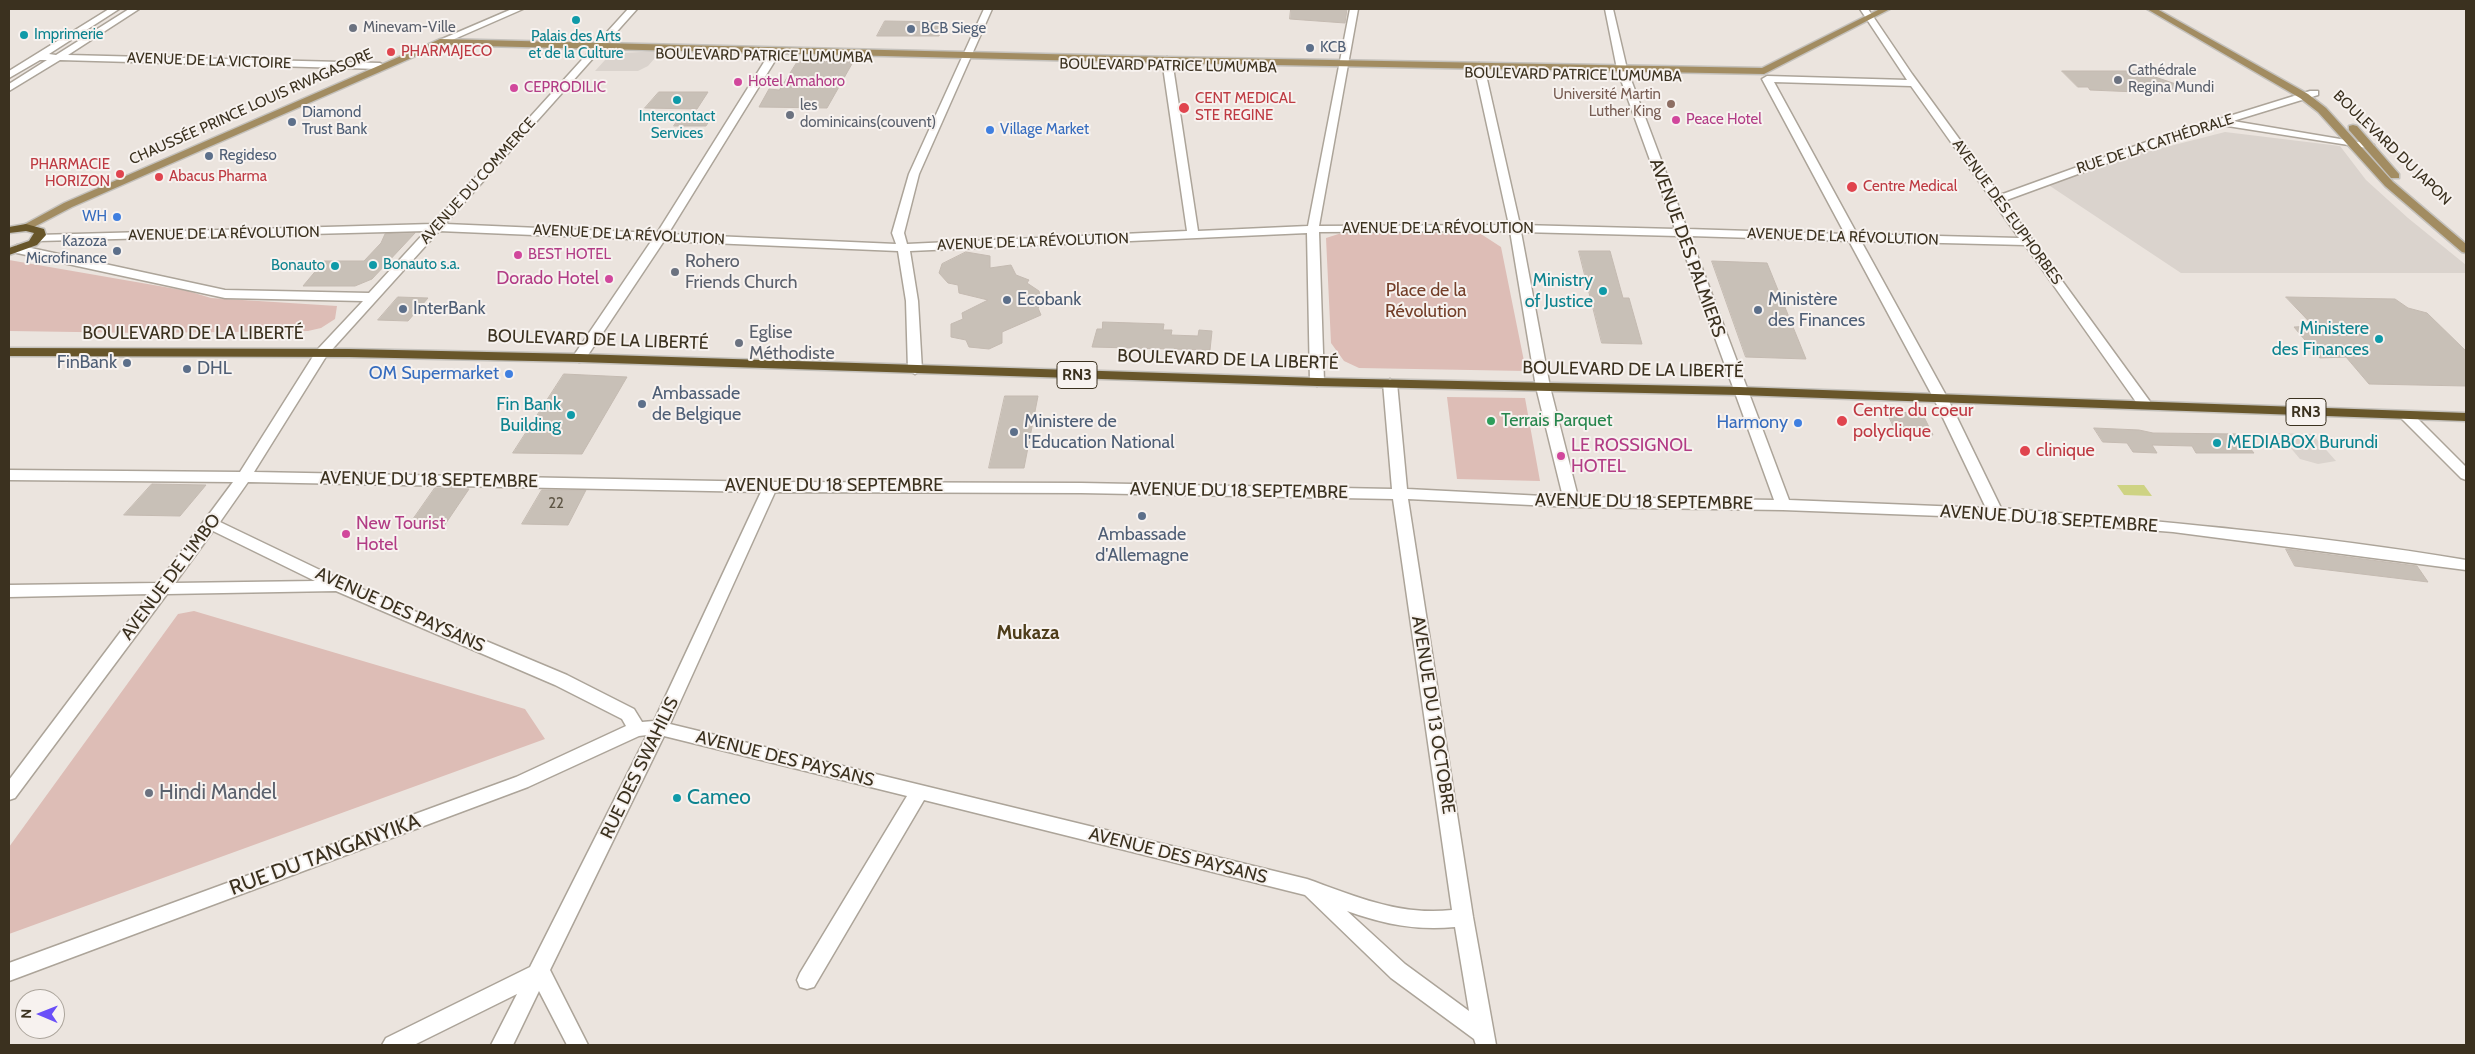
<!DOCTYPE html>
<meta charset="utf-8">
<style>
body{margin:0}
#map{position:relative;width:2475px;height:1054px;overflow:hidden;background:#ebe4de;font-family:Cabin,sans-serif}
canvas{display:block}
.frame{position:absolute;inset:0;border:10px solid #3b311f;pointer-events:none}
.north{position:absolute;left:15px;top:989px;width:50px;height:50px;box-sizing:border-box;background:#f7f2ef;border:1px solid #aca59c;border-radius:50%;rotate:271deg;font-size:14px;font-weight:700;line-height:20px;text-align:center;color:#3b311f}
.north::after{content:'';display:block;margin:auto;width:18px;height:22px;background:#6a4ff8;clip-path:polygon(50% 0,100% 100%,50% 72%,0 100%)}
</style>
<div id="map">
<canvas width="2475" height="1054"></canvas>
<div class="frame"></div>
<div class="north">N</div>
</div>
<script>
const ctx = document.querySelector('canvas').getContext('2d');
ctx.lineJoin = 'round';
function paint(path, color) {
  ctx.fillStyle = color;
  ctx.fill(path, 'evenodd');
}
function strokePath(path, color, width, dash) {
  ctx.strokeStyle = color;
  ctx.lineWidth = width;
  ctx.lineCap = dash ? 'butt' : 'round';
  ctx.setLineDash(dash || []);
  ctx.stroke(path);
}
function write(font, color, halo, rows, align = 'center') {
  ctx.font = font + ' Cabin,sans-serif';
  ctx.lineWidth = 4;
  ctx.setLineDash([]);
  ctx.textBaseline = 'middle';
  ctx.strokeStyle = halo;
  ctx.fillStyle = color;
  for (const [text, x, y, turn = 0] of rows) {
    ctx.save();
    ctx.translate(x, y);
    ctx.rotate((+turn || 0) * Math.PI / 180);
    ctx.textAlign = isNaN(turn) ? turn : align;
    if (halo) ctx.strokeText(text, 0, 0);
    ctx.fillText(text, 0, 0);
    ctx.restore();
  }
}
paint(new Path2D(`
 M661,51L648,66L638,71H595L605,60L621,53Z
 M2225,132L2340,146L2366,180L2408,218L2466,265V273H2181L2047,184L2085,170L2135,155Z
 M2278,433L2312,434L2336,461L2318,464L2300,459Z`), '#dad3cd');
paint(new Path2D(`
 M1348,231L1481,234L1501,247L1526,371L1359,368L1344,361L1331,343L1326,238Z
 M9,260L188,291L211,298L337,306L335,319L321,328L308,331L143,333L9,331Z
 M1447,397L1525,398L1540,481L1457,479Z
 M194,611L525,709L545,739L9,934V847L178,614Z`), '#ddbdb6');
paint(new Path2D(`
 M2117,485H2144L2152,496L2124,495Z`), '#ced383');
const building = new Path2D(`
 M1291,9H1347L1345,23L1290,19Z
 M885,21L945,22L939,36H877Z
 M798,61L853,62L827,108L759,107L769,89L779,90Z
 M2062,71H2144L2149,75L2185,87L2184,90L2156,89L2161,93L2090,90L2088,87H2078Z
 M659,92H708L697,109L645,108Z
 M683,112L714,113L706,126H674Z
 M415,233L372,279L355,286H303L324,261H364L381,243L385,234Z
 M1579,251H1610L1623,298H1629L1642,344L1602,343Z
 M966,252L990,256V268L1011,265L1016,275L1029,280L1027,283L1039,291L1042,304L1038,308L1041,315L1002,332V343L989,349L969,347L966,340L951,337V324L963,319L962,313L988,300L959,293L958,285L948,283L939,273L942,264Z
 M1712,261L1767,263L1806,359L1746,357Z
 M398,297L428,298L408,321L378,320Z
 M2286,297L2395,299L2408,308L2427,313L2466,351V386L2369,384L2346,357L2320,358L2294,327L2313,326Z
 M1103,322L1164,324L1163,330H1172L1171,335L1198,336L1199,330L1212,331L1210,350L1092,347L1097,329H1102Z
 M564,374L627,377L582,454L513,453Z
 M1005,396H1038L1024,468H989Z
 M1887,412L1922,413L1933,435L1897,434Z
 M2094,428L2139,430L2153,433L2238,434L2254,453H2196L2192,446L2152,445L2157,453L2133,452L2127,443L2103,442Z
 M152,484L206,485L180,516L124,515Z
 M435,488L469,489L444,526L407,528Z
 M542,490H586L568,525L522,524Z
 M2286,549L2417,566L2428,582L2295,566Z`);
paint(building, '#c8c0b7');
strokePath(building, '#c4bab1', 1);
const minor = new Path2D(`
 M109,9H119L49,54L56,55L129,9H139L68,55L380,63L385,66L380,69L60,60L9,91V84L47,60H40L9,78V71Z
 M512,9H523L443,44L435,42Z
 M628,9H637L445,224L657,233L771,51L776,48L781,51L668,234L896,244L892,233L909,174L984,9H992L919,174L904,233L907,244L1187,231L1162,60L1167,57L1172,60L1198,231L1308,226L1350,9H1358L1319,226L1509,225L1474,66L1479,63L1484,66L1520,225L1675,229L1617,69L1605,9H1613L1627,69L1687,229L1845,234L1762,79L1767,76L1907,80L1860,9H1868L1912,74L2000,195L2152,140L2310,91H2318V95L2233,121L2370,144L2374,145V149L2221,125L2160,144L2004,201L2151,403L2153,406L2151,409H2141L2025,245L1861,241L1948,399L2001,508C2157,521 2312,534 2466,560V570L2173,532L1996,518L1783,510L1572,507L1408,499L1473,917L1496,1045H1476L1474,1039L1391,978L1305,895L924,800L814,987L807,989L800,987L797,980L800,973L907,796L664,736L550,970L588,1045H567L539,991L513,1045H491L517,994L414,1045H382L386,1038L530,967L647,735L639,736L528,787L9,981V963L516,777L626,726L622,719L555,685L336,591L167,594L15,798L9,800V780L149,594L9,597V585L158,583L233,482L9,480V470L240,472L317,350L363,301L225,298L17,253L11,249L17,245L225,290L369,293L426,231L38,241L32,238L38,235L433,224ZM1774,82L1911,86L2019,238L1857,234ZM439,231L652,240L572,358L579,362L584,361L664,241L898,251L906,301L908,370L915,374L922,370L918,301L910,251L1307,233L1310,382L1317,386L1324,382L1319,232L1510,231L1536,387L1563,497L1407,489L1397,383L1390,379L1383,383L1392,489L1081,483L770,482L254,472L327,355ZM1521,232L1678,236L1774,500L1578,497L1550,387ZM1690,236L1849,241L1934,399L1986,508L1789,500ZM248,482L761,492L654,721L642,722L634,709L567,675L345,582L220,522ZM775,492L1081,493L1393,499L1452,910C1399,916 1355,896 1307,879L670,724ZM213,531L315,581L175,583ZM1347,911C1383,924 1417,931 1455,927L1469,1011L1405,964Z
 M2407,412L2412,413L2466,467V480L2461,478L2402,419L2400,416L2402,413Z`);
const major = new Path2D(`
 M1880,9H1890L1764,74L1167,63L441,45L72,207L30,229L26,230L20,227L64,203L440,39L1167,57L1762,68Z
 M2147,9H2157L2308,94L2326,108L2393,182L2466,244V253L2462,252L2385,186L2318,112L2300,98Z
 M2353,125L2357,126L2399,174V178H2391L2349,130V126Z`);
const highway = new Path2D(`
 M26,224L44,229L46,235L37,245L9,255V248L29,241L34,233L26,231L9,233V227Z
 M9,348L349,349L579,354L1317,378L1739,387L2466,413V421L1739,395L1317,386L579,362L349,357L9,356Z`);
strokePath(minor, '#aca499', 3);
strokePath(major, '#c4c1bc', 3);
strokePath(highway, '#c4c1bc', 3);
paint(minor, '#fff');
paint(major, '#a28c61');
paint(highway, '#68562a');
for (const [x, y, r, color] of [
 [576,20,5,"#0f9aa8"],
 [353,28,5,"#6b7280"],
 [911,29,5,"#5c6f8a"],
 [24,35,5,"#0f9aa8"],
 [1310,48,5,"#5c6f8a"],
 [391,52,5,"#e0444e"],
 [2118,80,5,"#6b7280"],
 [738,82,5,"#d1479c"],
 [514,88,5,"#d1479c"],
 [677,100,5,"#0f9aa8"],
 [1671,104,5,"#8d6e63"],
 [1184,108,6,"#e0444e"],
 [790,115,5,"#6b7280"],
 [1676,120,5,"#d1479c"],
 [292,122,5,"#5c6f8a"],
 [990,130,5,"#3f7fe0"],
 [209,156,5,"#5c6f8a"],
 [120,174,5,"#e0444e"],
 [159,177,5,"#e0444e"],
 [1852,187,6,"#e0444e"],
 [117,217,5,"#3f7fe0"],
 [117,251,5,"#5c6f8a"],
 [518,255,5,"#d1479c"],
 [373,265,5,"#0f9aa8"],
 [335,266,5,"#0f9aa8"],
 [675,272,5,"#6b7280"],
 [609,279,5,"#d1479c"],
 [1603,291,5,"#0f9aa8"],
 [1007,300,5,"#5c6f8a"],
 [403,309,5,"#5c6f8a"],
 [1758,310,5,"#5c6f8a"],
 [2379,339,5,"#0f9aa8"],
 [739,343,5,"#6b7280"],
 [127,363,5,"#5c6f8a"],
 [187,369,5,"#5c6f8a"],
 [509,374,5,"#3f7fe0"],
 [642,404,5,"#5c6f8a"],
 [571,415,5,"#0f9aa8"],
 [1491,421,5,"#2e9e5b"],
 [1842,421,6,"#e0444e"],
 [1798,423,5,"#3f7fe0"],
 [1014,432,5,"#5c6f8a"],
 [2217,443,5,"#0f9aa8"],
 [2025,451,6,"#e0444e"],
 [1561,456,5,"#d1479c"],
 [1142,516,5,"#5c6f8a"],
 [346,534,5,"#d1479c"],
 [149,793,5,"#6b7280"],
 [677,798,5,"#0f9aa8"]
]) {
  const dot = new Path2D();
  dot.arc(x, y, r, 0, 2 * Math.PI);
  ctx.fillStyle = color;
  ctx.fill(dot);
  strokePath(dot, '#f7f2ef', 2);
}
write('15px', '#5b616d', '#f7f2ef', [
 ["Minevam-Ville",363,28],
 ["Cathédrale",2128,71],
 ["Regina Mundi",2128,88],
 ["les",800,106],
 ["dominicains(couvent)",800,123]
], 'left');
write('15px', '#4e5e75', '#f7f2ef', [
 ["BCB Siege",921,29],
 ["KCB",1320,48],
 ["Diamond",302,113],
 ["Trust Bank",302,130],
 ["Regideso",219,156],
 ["Kazoza",107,242,"right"],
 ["Microfinance",107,259,"right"]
], 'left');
write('15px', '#0d838f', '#f7f2ef', [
 ["Imprimerie",34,35],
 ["Palais des Arts",576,37,"center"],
 ["et de la Culture",576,54,"center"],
 ["Intercontact",677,117,"center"],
 ["Services",677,134,"center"],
 ["Bonauto s.a.",383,265],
 ["Bonauto",325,266,"right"]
], 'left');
write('15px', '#be3a42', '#f7f2ef', [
 ["PHARMAJECO",401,52],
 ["CENT MEDICAL",1195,99],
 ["STE REGINE",1195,116],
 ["PHARMACIE",110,165,"right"],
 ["HORIZON",110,182,"right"],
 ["Abacus Pharma",169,177],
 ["Centre Medical",1863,187]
], 'left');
write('15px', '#3b311f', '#f7f2ef', [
 ["BOULEVARD PATRICE LUMUMBA",764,56,1],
 ["AVENUE DE LA VICTOIRE",209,61,2],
 ["BOULEVARD PATRICE LUMUMBA",1168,66,1],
 ["BOULEVARD PATRICE LUMUMBA",1573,75,1],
 ["CHAUSSÉE PRINCE LOUIS RWAGASORE",251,107,-24],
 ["RUE DE LA CATHÉDRALE",2155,144,-18],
 ["BOULEVARD DU JAPON",2392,148,44],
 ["AVENUE DU COMMERCE",478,181,-48],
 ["AVENUE DES EUPHORBES",2007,212,54],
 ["AVENUE DE LA RÉVOLUTION",1438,229],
 ["AVENUE DE LA RÉVOLUTION",224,234,-1],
 ["AVENUE DE LA RÉVOLUTION",629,235,3],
 ["AVENUE DE LA RÉVOLUTION",1843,237,2],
 ["AVENUE DE LA RÉVOLUTION",1033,242,-2]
]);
write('15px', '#b23c85', '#f7f2ef', [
 ["Hotel Amahoro",748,82],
 ["CEPRODILIC",524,88],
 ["Peace Hotel",1686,120],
 ["BEST HOTEL",528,255]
], 'left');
write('15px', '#785e54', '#f7f2ef', [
 ["Université Martin",1661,95],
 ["Luther King",1661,112]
], 'right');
write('15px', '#366cbe', '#f7f2ef', [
 ["Village Market",1000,130],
 ["WH",107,217,"right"]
], 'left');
write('15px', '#5e5545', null, [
 ["22",556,504]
]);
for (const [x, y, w] of [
 [1077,375,40],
 [2306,412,40]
]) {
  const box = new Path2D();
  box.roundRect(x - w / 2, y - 13.5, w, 27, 4);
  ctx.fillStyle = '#f7f2ef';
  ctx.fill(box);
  strokePath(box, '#3b311f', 1);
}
write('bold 16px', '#3b311f', null, [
 ["RN3",1077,375],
 ["RN3",2306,412]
]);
write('18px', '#3b311f', '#f7f2ef', [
 ["AVENUE DES PALMIERS",1687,248,70],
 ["BOULEVARD DE LA LIBERTÉ",193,334],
 ["BOULEVARD DE LA LIBERTÉ",598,340,2],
 ["BOULEVARD DE LA LIBERTÉ",1228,360,2],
 ["BOULEVARD DE LA LIBERTÉ",1633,370,1],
 ["AVENUE DU 18 SEPTEMBRE",429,480,1],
 ["AVENUE DU 18 SEPTEMBRE",834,486],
 ["AVENUE DU 18 SEPTEMBRE",1239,491,1],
 ["AVENUE DU 18 SEPTEMBRE",1644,502,1],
 ["AVENUE DU 18 SEPTEMBRE",2049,519,4],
 ["AVENUE DE L'IMBO",171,577,-53],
 ["AVENUE DES PAYSANS",400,610,24],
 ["AVENUE DU 13 OCTOBRE",1433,715,81],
 ["AVENUE DES PAYSANS",785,759,14],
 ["RUE DES SWAHILIS",640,768,-64],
 ["AVENUE DES PAYSANS",1178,856,14]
]);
write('18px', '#5b616d', '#f7f2ef', [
 ["Rohero",685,262],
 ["Friends Church",685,283],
 ["Eglise",749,333],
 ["Méthodiste",749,354]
], 'left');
write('18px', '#b23c85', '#f7f2ef', [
 ["Dorado Hotel",599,279,"right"],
 ["LE ROSSIGNOL",1571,446],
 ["HOTEL",1571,467],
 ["New Tourist",356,524],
 ["Hotel",356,545]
], 'left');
write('18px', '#0d838f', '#f7f2ef', [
 ["Ministry",1593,281],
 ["of Justice",1593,302],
 ["Ministere",2369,329],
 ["des Finances",2369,350],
 ["Fin Bank",561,405],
 ["Building",561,426],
 ["MEDIABOX Burundi",2227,443,"left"]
], 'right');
write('18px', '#733e28', '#f7f2ef', [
 ["Place de la",1426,291],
 ["Révolution",1426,312]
]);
write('18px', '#4e5e75', '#f7f2ef', [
 ["Ecobank",1017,300],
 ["Ministère",1768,300],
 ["des Finances",1768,321],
 ["InterBank",413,309],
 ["FinBank",117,363,"right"],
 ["DHL",197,369],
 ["Ambassade",652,394],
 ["de Belgique",652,415],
 ["Ministere de",1024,422],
 ["l'Education National",1024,443],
 ["Ambassade",1142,535,"center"],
 ["d'Allemagne",1142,556,"center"]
], 'left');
write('18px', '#366cbe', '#f7f2ef', [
 ["OM Supermarket",499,374],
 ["Harmony",1788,423]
], 'right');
write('18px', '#be3a42', '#f7f2ef', [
 ["Centre du coeur",1853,411],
 ["polyclique",1853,432],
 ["clinique",2036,451]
], 'left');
write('18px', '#27864d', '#f7f2ef', [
 ["Terrais Parquet",1501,421]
], 'left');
write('bold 19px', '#4e3d1a', '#f7f2ef', [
 ["Mukaza",1028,633]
]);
write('21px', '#5b616d', '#f7f2ef', [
 ["Hindi Mandel",159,793]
], 'left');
write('21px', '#0d838f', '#f7f2ef', [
 ["Cameo",687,798]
], 'left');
write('21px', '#3b311f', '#f7f2ef', [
 ["RUE DU TANGANYIKA",325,855,-20]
]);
</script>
